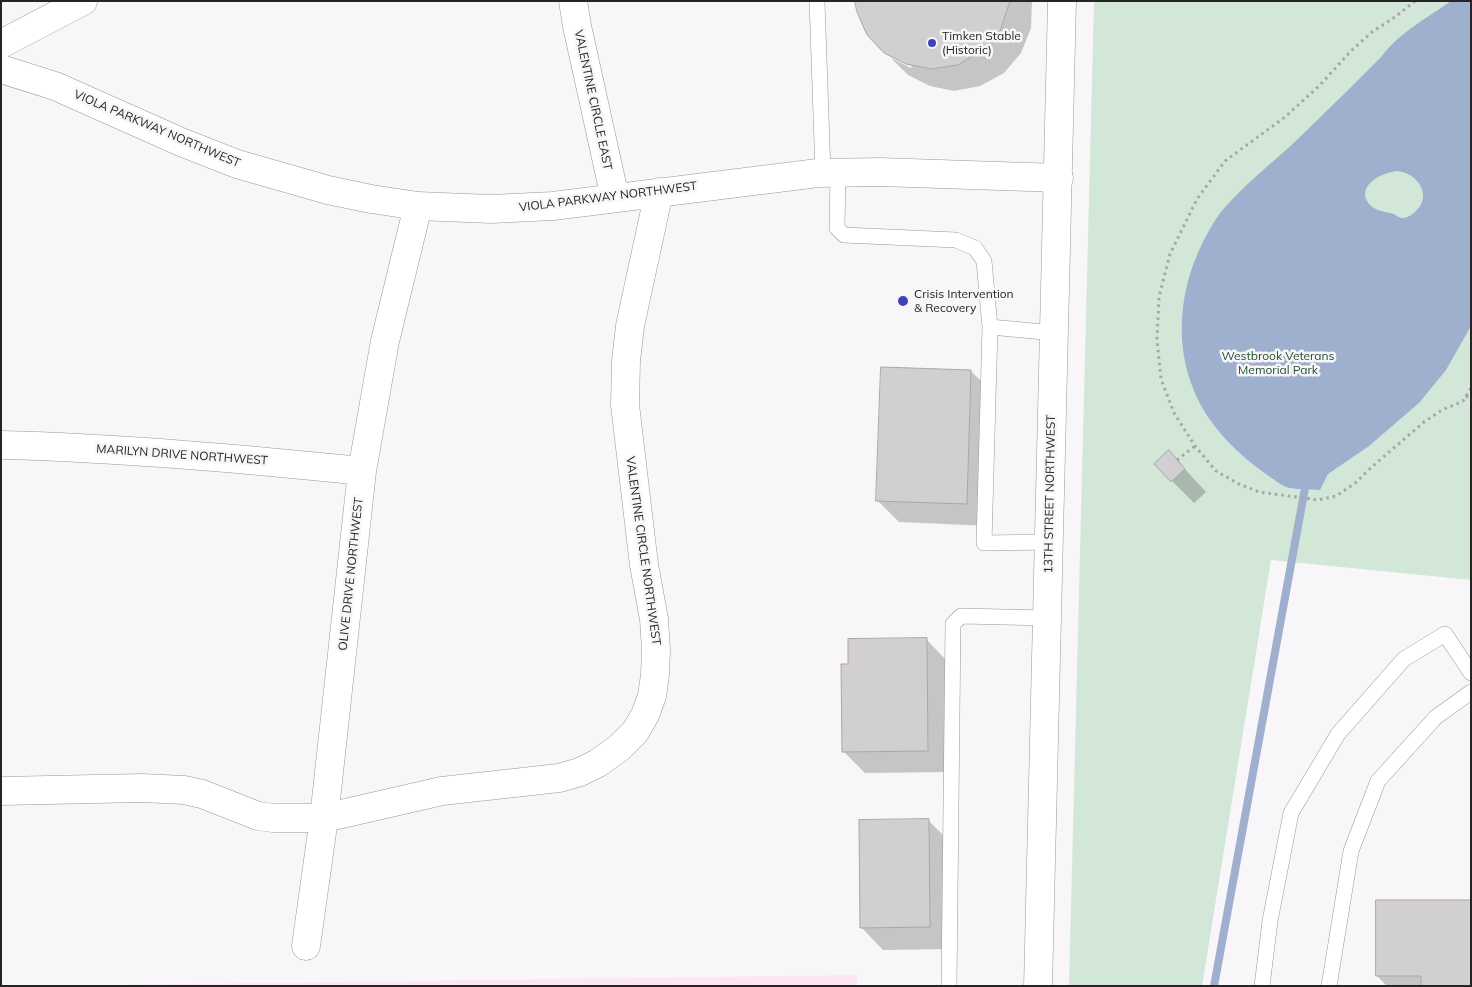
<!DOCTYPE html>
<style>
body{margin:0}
#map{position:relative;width:1472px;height:987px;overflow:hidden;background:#f9f6f9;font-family:Mulish,sans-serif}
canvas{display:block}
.frame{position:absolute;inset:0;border:2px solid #252426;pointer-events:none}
</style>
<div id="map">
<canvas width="1472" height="987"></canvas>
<div class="frame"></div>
</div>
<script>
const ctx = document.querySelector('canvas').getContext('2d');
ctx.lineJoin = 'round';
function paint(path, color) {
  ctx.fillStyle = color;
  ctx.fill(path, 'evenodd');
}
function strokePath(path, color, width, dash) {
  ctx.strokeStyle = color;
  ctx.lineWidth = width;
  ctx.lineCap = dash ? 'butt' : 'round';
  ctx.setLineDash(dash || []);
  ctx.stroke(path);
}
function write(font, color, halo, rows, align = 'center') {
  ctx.font = font + ' Mulish,sans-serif';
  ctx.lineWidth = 5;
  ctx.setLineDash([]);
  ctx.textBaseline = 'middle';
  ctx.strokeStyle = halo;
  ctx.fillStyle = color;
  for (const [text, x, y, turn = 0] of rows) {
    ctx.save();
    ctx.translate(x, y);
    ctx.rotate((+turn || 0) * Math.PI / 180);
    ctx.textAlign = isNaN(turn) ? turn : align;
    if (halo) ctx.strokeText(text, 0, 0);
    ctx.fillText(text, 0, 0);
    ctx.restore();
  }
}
paint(new Path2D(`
 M857,975V986H112V985Z`), '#fde6f2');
paint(new Path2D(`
 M1094,1H1471V580L1271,560L1202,986H1069Z`), '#d2e7d7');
paint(new Path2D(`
 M1451,1H1471V326L1446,370L1419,403L1369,446L1328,474L1320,490C1311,489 1294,490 1286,487C1281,485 1275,480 1270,477C1246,460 1225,442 1208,417C1173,364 1175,299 1202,244C1209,230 1216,217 1226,206C1250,179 1279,158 1304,133C1330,108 1356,82 1382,56C1399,33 1427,18 1451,1ZM1398,171C1408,173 1414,176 1420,185C1424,192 1424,199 1420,206C1416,212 1408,219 1401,218C1398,217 1396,215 1394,214C1386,212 1375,211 1369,204C1355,185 1383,172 1398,171Z`), '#9fb0cf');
paint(new Path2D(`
 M857,1H1032L1031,28L1021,53L1004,73L980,86L954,91L930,86L908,75L891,58L911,68L912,66L888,53Z
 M971,371L993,393L989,526L899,522L877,500Z
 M1169,452L1206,492L1194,503L1172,481Z
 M926,639L948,662L950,772L865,773L843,751Z
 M928,820L950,842L951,949L883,950L861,927Z
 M1471,901V986H1387L1377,976Z`), '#0003');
strokePath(new Path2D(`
 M1214,986L1305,488`), '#9fb0cf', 8);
const building = new Path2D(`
 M855,1H1010L1000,31L981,51L958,65L931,69L906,64L884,53L867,35L857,12Z
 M881,367L971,370L967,504L876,501Z
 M1169,450L1185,469L1171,482L1154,464Z
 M927,638L928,751L842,752L841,664H848V639Z
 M929,819L930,927L860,928L859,820Z
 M1376,900H1471V986H1421V976H1376Z`);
paint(building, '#d2cfd2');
strokePath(building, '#a9a6a9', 1);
const lane = new Path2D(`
 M817,1L823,173
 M838,173L837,228L844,235L956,240L975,248L984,261L990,327
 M1049,542L984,543L990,327L1055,333
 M949,986L953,624L961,616L1047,618
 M1262,986L1270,921L1291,813L1338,734L1404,659L1445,634L1471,673
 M1329,986L1351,851L1378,781L1436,717L1471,692`);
const street = new Path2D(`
 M573,1L577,26L615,198
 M1,44L83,1
 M1,69L55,86L181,142L237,164L328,190L371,199L418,206L491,209L553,206L818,173L880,172L1059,178
 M1,445C122,448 242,459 362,471
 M1,791L142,788L184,790L202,794L258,816L273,818H324L442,791L559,778L580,772L598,763L619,748L635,732L645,715L652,696L655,675L656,650L654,619L644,565L625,405L626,361L630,326L659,192
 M306,946L324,818L362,471L385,341L418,206`);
const secondary = new Path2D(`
 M1038,986L1062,1`);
strokePath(lane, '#989699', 16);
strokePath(street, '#989699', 29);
strokePath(secondary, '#989699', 29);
strokePath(new Path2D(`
 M1415,1L1395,17L1372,32L1352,50L1319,86L1285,117L1225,161L1197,199L1170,254L1159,297L1157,339L1161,379L1174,413L1195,446L1216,471L1239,484L1259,492L1318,500L1336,496L1354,484L1374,465L1424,422L1442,410L1463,401L1471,388
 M1466,396L1471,399
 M1177,460L1195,446`), '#a7a5a7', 3, [2.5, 4]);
strokePath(lane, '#fff', 15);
strokePath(street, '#fff', 28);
strokePath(secondary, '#fff', 28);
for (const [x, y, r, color] of [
 [932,43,5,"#3e44b8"],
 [903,301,6,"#3e44b8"]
]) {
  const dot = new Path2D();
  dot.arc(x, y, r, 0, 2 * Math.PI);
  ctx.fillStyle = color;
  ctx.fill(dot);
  strokePath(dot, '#f9f6f9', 2);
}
write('12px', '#252426', '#f9f6f9', [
 ["Timken Stable",942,36],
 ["(Historic)",942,50],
 ["Crisis Intervention",914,294],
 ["& Recovery",914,308]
], 'left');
write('12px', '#252426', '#f9f6f9', [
 ["VALENTINE CIRCLE EAST",593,100,78],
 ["VIOLA PARKWAY NORTHWEST",157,129,23],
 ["VIOLA PARKWAY NORTHWEST",608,197,-7],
 ["MARILYN DRIVE NORTHWEST",182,455,4],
 ["13TH STREET NORTHWEST",1050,494,-89],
 ["VALENTINE CIRCLE NORTHWEST",643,551,82],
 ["OLIVE DRIVE NORTHWEST",351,574,-84]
]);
write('12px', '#1c502f', '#f9f6f9', [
 ["Westbrook Veterans",1278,356],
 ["Memorial Park",1278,370]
]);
</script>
